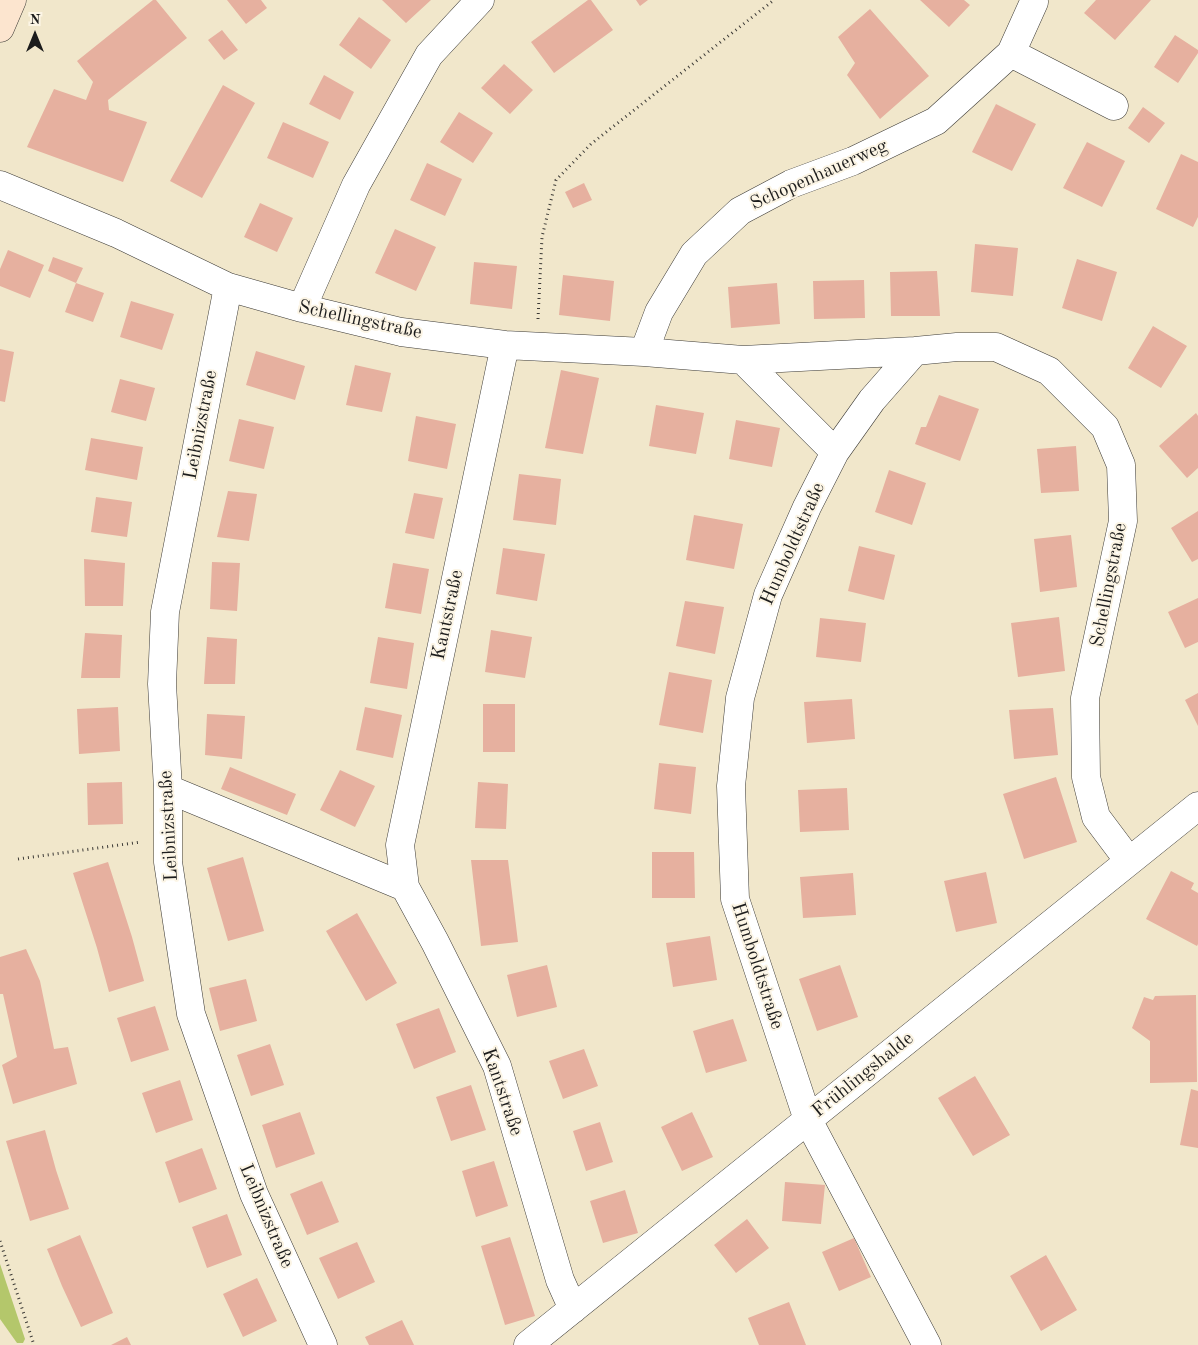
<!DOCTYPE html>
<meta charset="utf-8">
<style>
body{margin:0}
#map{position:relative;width:1198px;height:1345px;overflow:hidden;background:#f1e7cb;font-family:"Old Standard TT",serif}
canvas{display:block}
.north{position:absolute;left:10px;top:10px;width:50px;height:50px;-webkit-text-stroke:4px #fcf5e5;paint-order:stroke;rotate:0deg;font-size:14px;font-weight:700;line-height:20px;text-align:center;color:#1c1c1c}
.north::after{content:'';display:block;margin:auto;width:18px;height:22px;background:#1c1c1c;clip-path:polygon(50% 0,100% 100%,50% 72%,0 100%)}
</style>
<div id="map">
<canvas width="1198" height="1345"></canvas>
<div class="north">N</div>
</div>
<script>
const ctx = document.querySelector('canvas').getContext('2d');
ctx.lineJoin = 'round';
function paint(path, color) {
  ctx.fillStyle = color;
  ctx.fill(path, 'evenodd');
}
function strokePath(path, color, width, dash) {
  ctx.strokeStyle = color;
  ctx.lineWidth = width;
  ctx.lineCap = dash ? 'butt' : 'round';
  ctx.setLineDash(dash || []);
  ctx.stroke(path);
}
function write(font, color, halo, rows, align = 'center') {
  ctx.font = font + ' "Old Standard TT",serif';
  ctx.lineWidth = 4;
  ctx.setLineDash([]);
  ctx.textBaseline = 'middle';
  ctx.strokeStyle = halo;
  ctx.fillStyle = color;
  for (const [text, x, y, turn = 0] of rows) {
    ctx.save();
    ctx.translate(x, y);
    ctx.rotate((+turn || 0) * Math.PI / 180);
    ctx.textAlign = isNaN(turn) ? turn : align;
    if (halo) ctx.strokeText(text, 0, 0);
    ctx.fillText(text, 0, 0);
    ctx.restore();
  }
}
paint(new Path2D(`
 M0,1264L25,1339L23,1343H17L0,1319Z`), '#b4c76b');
paint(new Path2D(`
 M153,0H156L187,38L108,100L109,110L147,122L123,182L27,147L54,89L86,100L93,82L77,61Z
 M227,0H261L267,8L246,24Z
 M382,0H431L406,23Z
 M588,0H591L613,30L554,73L531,42Z
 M636,0H648L640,6Z
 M920,0H964L970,5L949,27Z
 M1096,0H1151L1115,40L1084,13Z
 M870,9L929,76L880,119L847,75L855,63L838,37Z
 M359,17L391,40L371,69L339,45Z
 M222,30L238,50L224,60L208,40Z
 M1175,35L1198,50V53L1178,83L1154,67Z
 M504,64L533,90L510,114L481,88Z
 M324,75L354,92L340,120L309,104Z
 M223,85L255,103L202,198L170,181Z
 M996,104L1036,124L1012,171L972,152Z
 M1143,107L1165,123L1149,143L1128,128Z
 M459,112L493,133L473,163L440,142Z
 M283,122L329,142L313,178L267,158Z
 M1087,142L1125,161L1102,207L1063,188Z
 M1181,154L1198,162V217L1193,227L1156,209Z
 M427,163L462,179L445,216L410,200Z
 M584,183L592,200L573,208L565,192Z
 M260,203L293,218L277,252L244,237Z
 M395,229L436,247L416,291L375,273Z
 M975,244L1018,248L1013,296L971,292Z
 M8,250L44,265L30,298L0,286V269Z
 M53,257L83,268L76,283L104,293L93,322L65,312L76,283L48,271Z
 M1077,259L1117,272L1102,321L1062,308Z
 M474,262L517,266L512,309L470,304Z
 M937,271L940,316H891L890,272Z
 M563,275L614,281L610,321L559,315Z
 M864,280L865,318L814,319L813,281Z
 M777,283L780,324L731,328L728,287Z
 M131,301L174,314L162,350L120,337Z
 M1153,326L1187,346L1161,388L1128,368Z
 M0,349L14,352L5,402L0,401Z
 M256,351L305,366L295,400L246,385Z
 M355,365L391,373L382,412L346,405Z
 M561,370L599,378L583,454L545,448Z
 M120,379L155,388L146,421L111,412Z
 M939,395L979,409L960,461L915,444L921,427H926Z
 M656,405L704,413L696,454L649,446Z
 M1196,413L1198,416V468L1187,478L1159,446Z
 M416,416L456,424L447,469L408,461Z
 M239,419L274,427L264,469L229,461Z
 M736,420L780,428L772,467L729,459Z
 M91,438L143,447L137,480L85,470Z
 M1076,446L1079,491L1041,493L1037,449Z
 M889,470L926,483L912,525L875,512Z
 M519,474L561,479L556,525L513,520Z
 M228,491L257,494L249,541L217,537Z
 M414,493L443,498L434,539L405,533Z
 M96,497L132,502L127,537L91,532Z
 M1198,511V559L1192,562L1171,528Z
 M694,515L743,524L734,569L686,560Z
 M1071,535L1077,587L1040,592L1034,539Z
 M859,546L895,555L884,600L848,591Z
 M503,548L545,554L537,601L496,594Z
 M84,559L125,563L123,606H85Z
 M212,562L240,563L237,611L210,609Z
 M393,563L429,569L421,614L385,608Z
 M1198,598V642L1185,648L1168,612Z
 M685,601L724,607L715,654L676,646Z
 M1059,617L1065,671L1018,677L1011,623Z
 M820,618L866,623L861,662L816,657Z
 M491,630L532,637L525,678L485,672Z
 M85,633L122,635L120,678H81Z
 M207,637L237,639L235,684H204Z
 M378,637L414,643L407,689L370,683Z
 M669,672L712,680L703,733L659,725Z
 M1198,693V726L1185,700Z
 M852,699L855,739L807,743L804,702Z
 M483,704H515V752H483Z
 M118,707L120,751L79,754L77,709Z
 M365,707L402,715L393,758L356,750Z
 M1053,708L1058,755L1014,759L1009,710Z
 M207,714L245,716L242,759L205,755Z
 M659,763L696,767L691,814L654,809Z
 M230,767L296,794L287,815L221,789Z
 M340,770L375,786L355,827L320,810Z
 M1056,777L1077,842L1024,859L1003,794Z
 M122,782L123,824L88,825L87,783Z
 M478,782L508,784L506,829L475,828Z
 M847,788L849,830L800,832L798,790Z
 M652,852H694L695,898H652Z
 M243,857L264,931L228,941L207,868Z
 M471,860H508L518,942L481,946Z
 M108,862L132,937L144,981L109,992L97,948L73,873Z
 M1171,871L1194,883L1191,889L1198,893V944L1197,946L1146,919Z
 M986,872L997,923L956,932L944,881Z
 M853,873L856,915L803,918L800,877Z
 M357,913L397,983L366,1001L326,931Z
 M710,936L717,980L673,987L666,943Z
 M26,949L40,981L54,1049L68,1047L77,1084L13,1104L2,1065L17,1057L3,994H0V957Z
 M547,965L557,1007L517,1017L507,975Z
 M840,965L858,1017L817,1031L799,979Z
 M246,979L257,1021L220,1031L209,988Z
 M1196,995L1197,1082L1150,1083V1041L1132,1028L1144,997L1153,1000L1155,996Z
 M155,1006L169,1050L131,1062L117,1018Z
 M439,1008L456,1052L414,1069L396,1024Z
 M733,1019L747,1061L706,1073L693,1031Z
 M270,1044L284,1085L251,1096L237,1055Z
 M584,1049L598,1086L563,1099L549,1061Z
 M975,1076L1010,1135L973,1156L938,1098Z
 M180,1080L193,1120L156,1133L142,1093Z
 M471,1085L486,1130L451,1141L436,1097Z
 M1191,1089L1198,1091V1148L1180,1145Z
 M300,1112L315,1154L276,1168L262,1125Z
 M692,1112L713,1157L682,1171L661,1127Z
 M600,1122L613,1162L586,1171L573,1131Z
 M45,1130L56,1170L69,1209L30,1221L6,1141Z
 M202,1148L217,1189L179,1203L165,1162Z
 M494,1161L508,1206L476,1217L462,1171Z
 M322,1181L339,1222L307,1235L290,1194Z
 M785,1182L825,1185L821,1224L782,1221Z
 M625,1190L638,1233L603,1243L590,1201Z
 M227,1214L242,1255L207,1268L192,1227Z
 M747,1219L769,1248L736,1273L714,1245Z
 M80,1235L113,1313L81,1327L62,1286L47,1249Z
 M510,1237L535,1316L505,1325L481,1246Z
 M854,1238L871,1277L839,1291L822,1252Z
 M357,1242L375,1282L338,1299L319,1258Z
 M1046,1255L1077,1310L1041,1331L1010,1276Z
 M257,1278L277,1321L243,1337L223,1294Z
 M789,1302L806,1345H759L748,1318Z
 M402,1320L414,1345H369L365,1337Z
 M127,1337L131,1345H111Z`), '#e6b09f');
const minor = new Path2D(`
 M1011,53L1034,2
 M0,185L116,233L228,287L302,308L401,332L505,345L644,352L743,360L915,351L957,347H996L1049,371L1105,427L1121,465L1123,521L1085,698L1086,777L1096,817L1129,861
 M228,287L165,612L162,684L168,789V862L191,1014L254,1194L323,1345
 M302,308L356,185L429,55L480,0
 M505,345L400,845L405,887L435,942L497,1066L560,1280L573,1309
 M644,352L659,312L694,254L740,211L791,184L853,161L936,121L1011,53L1114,106
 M743,360L835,452L872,400L915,351
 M835,452L807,507L768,595L740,698L731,786L735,899L808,1120L927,1345
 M168,789L405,887
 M528,1345L1198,806`);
const secondary = new Path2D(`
 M0,28L12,0`);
strokePath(minor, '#3c3a36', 29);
strokePath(secondary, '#3c3a36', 29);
strokePath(new Path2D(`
 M538,319L542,237L556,180L591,144L774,0
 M18,859L141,842
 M0,1241L34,1345`), '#3c3a36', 3, [1, 4]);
strokePath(minor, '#fff', 28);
strokePath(secondary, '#fce5cf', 28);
write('19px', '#1c1c1c', '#fcf5e5', [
 ["Schopenhauerweg",819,175,-24],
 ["Schellingstraße",360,320,12],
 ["Leibnizstraße",201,425,-79],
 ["Humboldtstraße",793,544,-66],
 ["Schellingstraße",1109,585,-79],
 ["Kantstraße",448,615,-78],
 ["Leibnizstraße",169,826,-93],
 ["Humboldtstraße",757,966,72],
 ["Frühlingshalde",863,1075,-39],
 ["Kantstraße",502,1092,71],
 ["Leibnizstraße",266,1216,67]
]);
</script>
